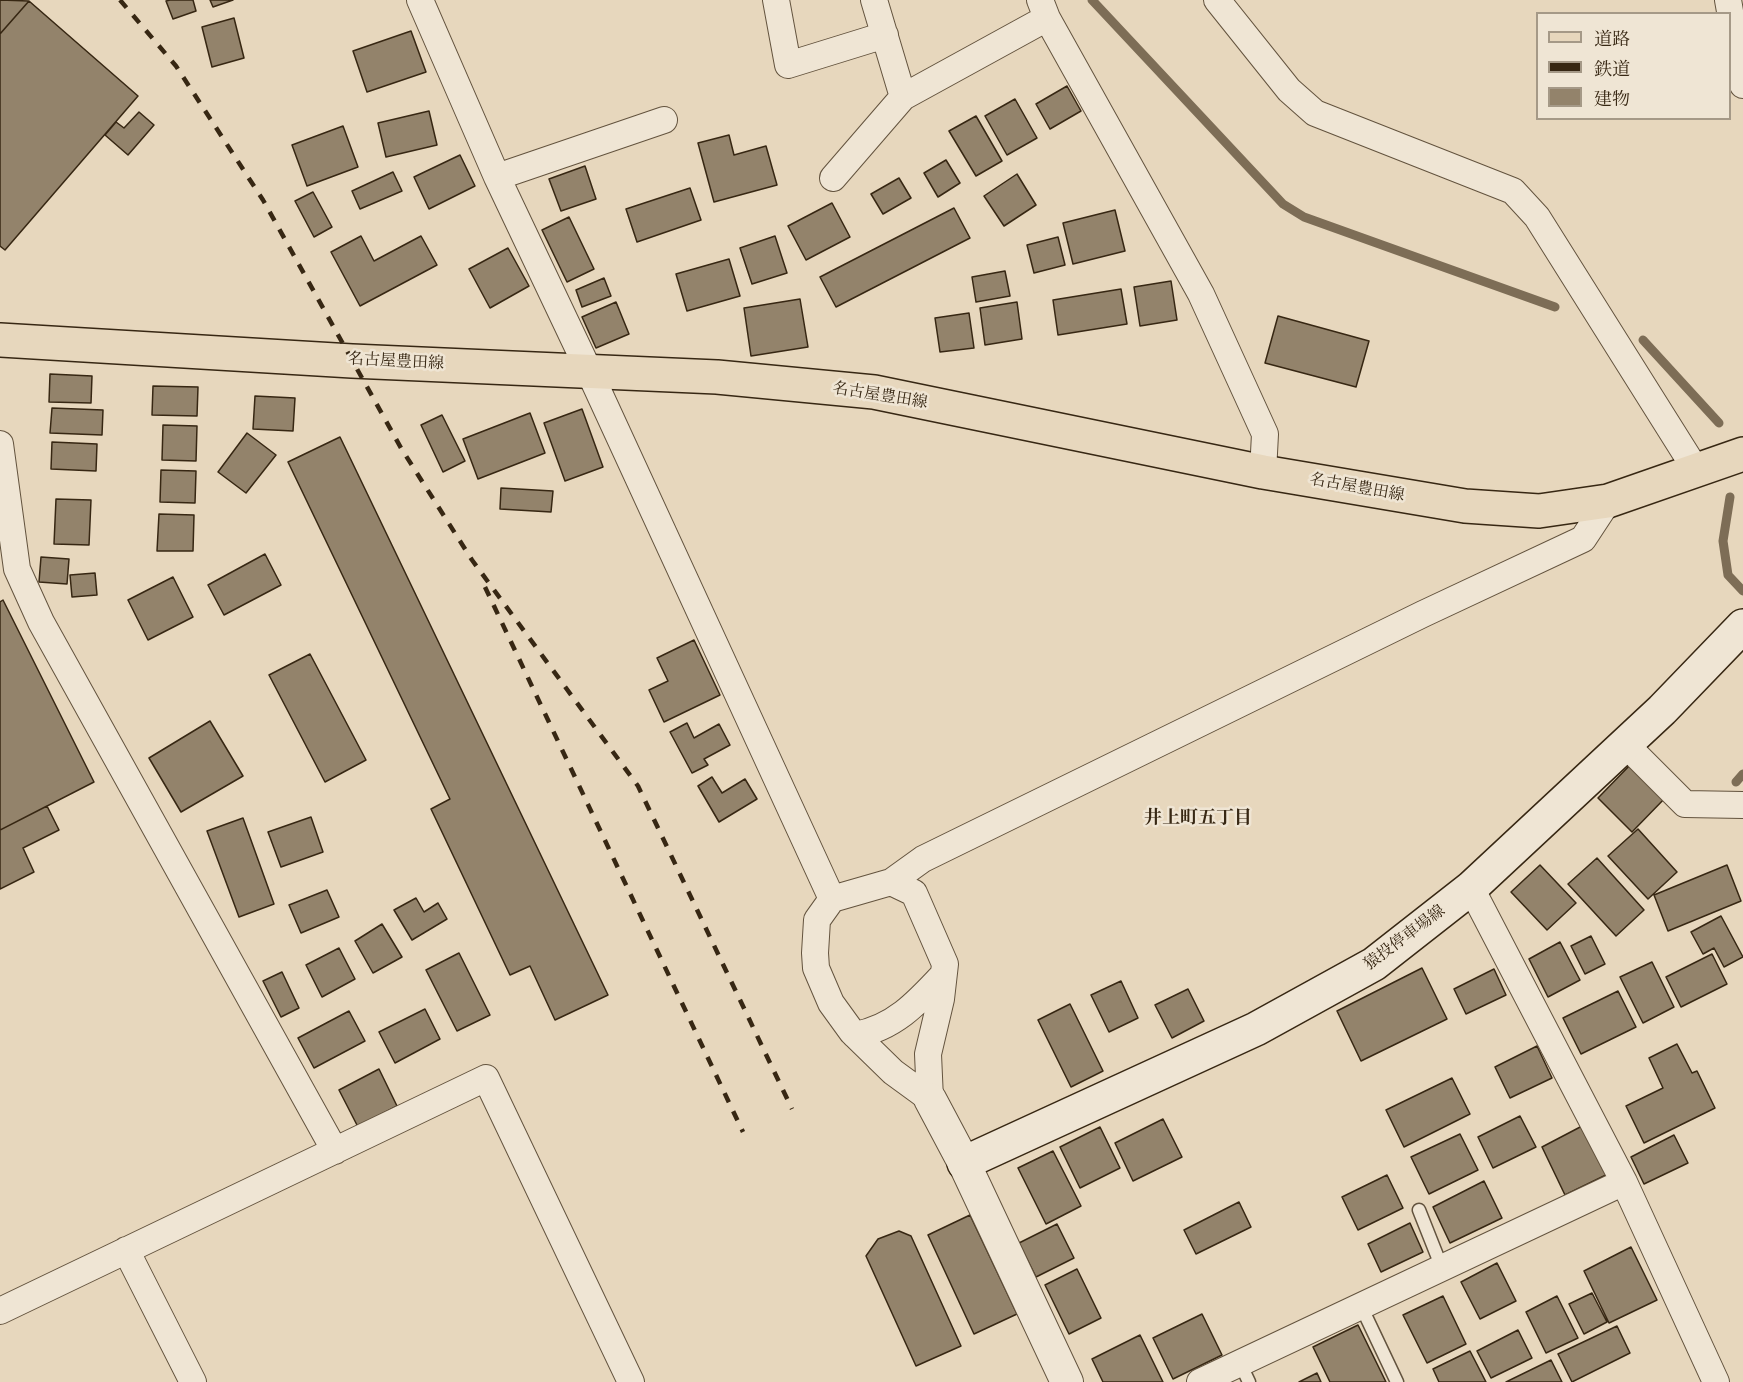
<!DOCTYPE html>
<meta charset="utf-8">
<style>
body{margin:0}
#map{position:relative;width:1743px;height:1382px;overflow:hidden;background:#e7d7bd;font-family:"IM FELL French Canon","Noto Serif JP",serif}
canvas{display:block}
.legend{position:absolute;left:1536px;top:12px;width:195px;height:108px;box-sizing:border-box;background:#efe5d4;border:2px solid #a59987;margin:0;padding:8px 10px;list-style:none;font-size:18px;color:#372713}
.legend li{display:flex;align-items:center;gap:12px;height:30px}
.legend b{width:30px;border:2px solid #a59987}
</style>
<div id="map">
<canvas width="1743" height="1382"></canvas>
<ul class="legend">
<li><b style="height:8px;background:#e7d7bd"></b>道路</li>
<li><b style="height:8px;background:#372713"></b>鉄道</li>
<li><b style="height:16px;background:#93836b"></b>建物</li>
</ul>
</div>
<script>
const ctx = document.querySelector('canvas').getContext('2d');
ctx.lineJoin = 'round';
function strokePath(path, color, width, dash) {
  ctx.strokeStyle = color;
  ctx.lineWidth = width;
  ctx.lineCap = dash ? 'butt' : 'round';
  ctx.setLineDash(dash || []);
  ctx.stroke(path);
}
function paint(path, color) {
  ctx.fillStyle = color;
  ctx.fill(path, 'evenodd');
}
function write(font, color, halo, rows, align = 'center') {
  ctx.font = font + ' "IM FELL French Canon","Noto Serif JP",serif';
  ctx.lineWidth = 5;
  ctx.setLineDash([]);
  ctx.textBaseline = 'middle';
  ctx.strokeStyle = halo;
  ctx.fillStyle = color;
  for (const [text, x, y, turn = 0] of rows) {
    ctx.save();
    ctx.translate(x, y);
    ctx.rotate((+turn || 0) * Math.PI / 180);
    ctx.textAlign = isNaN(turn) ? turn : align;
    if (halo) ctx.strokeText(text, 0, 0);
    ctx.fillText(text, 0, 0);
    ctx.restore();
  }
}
strokePath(new Path2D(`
 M1092,0L1283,204L1304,217L1555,307
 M1643,340L1719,423
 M1730,497L1723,541L1728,575L1743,591
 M1736,782L1743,774`), '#7d6d56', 9);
const building = new Path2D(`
 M0,0L29,1L0,34Z
 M170,0H193L196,11L173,19L166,1Z
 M210,0H233L213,7Z
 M29,1L138,96L5,250L0,246V34Z
 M234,18L244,58L212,67L202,27Z
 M411,31L426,72L367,92L353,51Z
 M1067,86L1081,111L1050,129L1036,104Z
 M1015,99L1037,138L1007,155L985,116Z
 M429,111L437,145L386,157L378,123Z
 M139,112L154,125L128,155L105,135L116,122L124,128Z
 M976,116L1002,161L976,176L949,131Z
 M343,126L358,167L307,186L292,145Z
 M729,135L734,155L766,146L777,185L714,202L698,143Z
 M460,155L475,186L429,209L414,177Z
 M946,160L960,183L938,197L924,173Z
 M585,166L596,199L561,211L549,179Z
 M393,172L402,191L360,209L352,191Z
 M1017,174L1036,205L1004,226L984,196Z
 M899,178L911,198L883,214L871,194Z
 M690,188L701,220L637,242L626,209Z
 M313,192L332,227L314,237L295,201Z
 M832,203L850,237L806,260L788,226Z
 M954,208L970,238L836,307L820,277Z
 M1115,210L1125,251L1073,264L1063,223Z
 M569,217L594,269L567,282L542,230Z
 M361,236L374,261L421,236L437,265L360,306L331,252Z
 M775,236L787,273L752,284L740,248Z
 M1058,237L1065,265L1034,273L1027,245Z
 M508,248L529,286L490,308L469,269Z
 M729,259L740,296L687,311L676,274Z
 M1005,271L1010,296L976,302L972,277Z
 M604,278L611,296L582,307L576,290Z
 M1171,281L1177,320L1140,326L1134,287Z
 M1121,289L1127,324L1058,335L1053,300Z
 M800,299L808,347L751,356L744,308Z
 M616,302L629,334L596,348L582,317Z
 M1017,302L1022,339L985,345L980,308Z
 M969,313L974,348L940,352L935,318Z
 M1278,316L1369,341L1356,387L1265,363Z
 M50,374L92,376L91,403L49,402Z
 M153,386L198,387L197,416L152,415Z
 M255,396L295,398L293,431L253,429Z
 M52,408L103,410L102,435L50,433Z
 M582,409L603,467L565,481L544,423Z
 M530,413L545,453L478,479L463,439Z
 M442,415L465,461L443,472L421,425Z
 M163,425L197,426L196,461L162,460Z
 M247,433L276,455L246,493L218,472Z
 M340,437L608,995L555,1020L530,966L510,975L431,809L450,799L288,462Z
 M52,442L97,444L96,471L51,469Z
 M161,470L196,471L195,503L160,502Z
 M501,488L553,491L551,512L500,509Z
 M56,499L91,500L89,545L54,544Z
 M159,514L194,515L193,551H157Z
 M265,554L281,585L224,615L208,585Z
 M41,557L69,559L67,584L39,582Z
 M95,573L97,595L72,597L70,575Z
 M173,577L193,617L148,640L128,600Z
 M3,600L94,782L0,830V602Z
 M694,640L720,695L664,722L649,690L668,681L657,658Z
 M310,654L366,760L325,782L269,675Z
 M210,721L243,776L181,812L149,758Z
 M687,723L694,738L719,724L730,745L704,759L708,765L692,773L670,732Z
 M1633,762L1667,796L1632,832L1598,798Z
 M712,777L722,793L745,779L757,799L719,822L698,786Z
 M47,806L59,830L23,848L34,872L0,889V830Z
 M311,817L323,852L281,867L268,832Z
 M243,818L274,904L239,917L207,831Z
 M1638,829L1677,872L1648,899L1608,856Z
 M1597,858L1644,910L1616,936L1568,884Z
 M1540,865L1576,903L1547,930L1511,892Z
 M1727,865L1741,901L1668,931L1654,895Z
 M327,890L339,917L301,933L289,905Z
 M416,898L424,912L438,903L447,919L412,940L394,910Z
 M1721,916L1743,957L1724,967L1714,948L1703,954L1691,932Z
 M382,924L402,957L373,973L355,941Z
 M1591,936L1605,964L1585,974L1571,946Z
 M1560,942L1580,980L1548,997L1529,959Z
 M339,948L355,979L322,997L306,965Z
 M459,953L490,1015L457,1031L426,970Z
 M1712,954L1727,984L1681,1007L1666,977Z
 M1652,962L1674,1007L1643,1023L1620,977Z
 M1422,968L1447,1019L1361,1061L1337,1011Z
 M1494,969L1506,995L1466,1014L1454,989Z
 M282,972L299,1008L281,1017L263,981Z
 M1121,981L1138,1018L1109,1032L1091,995Z
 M1188,989L1204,1021L1172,1038L1155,1005Z
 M1618,991L1636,1027L1581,1054L1563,1018Z
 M1070,1004L1103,1071L1071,1087L1038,1020Z
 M425,1009L440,1039L395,1063L379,1032Z
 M349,1011L365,1041L314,1068L298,1038Z
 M1677,1044L1692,1073L1697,1071L1715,1108L1644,1143L1626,1106L1663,1088L1649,1058Z
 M1537,1046L1552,1078L1510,1098L1495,1067Z
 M379,1069L397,1106L358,1127L339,1090Z
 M1452,1078L1470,1114L1404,1147L1386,1110Z
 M1520,1116L1536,1147L1493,1168L1478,1137Z
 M1163,1119L1182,1157L1133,1181L1115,1143Z
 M1584,1125L1608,1174L1565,1195L1542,1147Z
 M1100,1127L1120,1168L1080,1188L1060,1147Z
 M1460,1134L1478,1170L1429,1194L1411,1157Z
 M1674,1135L1688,1163L1644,1184L1631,1157Z
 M1053,1151L1081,1206L1046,1224L1018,1168Z
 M1387,1175L1403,1208L1358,1230L1342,1197Z
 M1484,1181L1502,1218L1450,1243L1433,1207Z
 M1239,1202L1251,1227L1196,1254L1184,1230Z
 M970,1215L1017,1314L974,1334L928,1235Z
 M1410,1223L1423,1252L1381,1272L1368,1244Z
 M1057,1224L1074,1258L1036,1277L1019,1243Z
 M899,1231L911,1236L961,1346L916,1366L866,1256L878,1239Z
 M1631,1247L1657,1300L1609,1323L1584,1271Z
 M1497,1263L1516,1301L1480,1319L1461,1282Z
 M1077,1269L1101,1318L1069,1334L1045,1285Z
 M1592,1293L1607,1322L1584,1334L1569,1304Z
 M1443,1296L1466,1344L1427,1363L1403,1315Z
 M1557,1296L1578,1338L1546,1353L1526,1312Z
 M1202,1314L1222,1355L1173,1379L1153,1338Z
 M1358,1325L1386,1382H1330L1313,1347Z
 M1617,1326L1630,1353L1572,1382L1558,1354Z
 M1518,1330L1532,1358L1491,1378L1477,1351Z
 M1140,1335L1163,1382H1103L1092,1359Z
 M1470,1351L1486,1382H1439L1433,1369Z
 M1551,1360L1562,1382H1506Z
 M1317,1373L1321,1382H1299Z`);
paint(building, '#93836b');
strokePath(building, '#372713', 1.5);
const service = new Path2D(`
 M1419,1210L1442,1268
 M1361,1306L1397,1382
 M1240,1363L1249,1382`);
const minor = new Path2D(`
 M420,0L497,177L589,371L832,899
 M776,0L788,65L885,35
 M874,0L903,97L1047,18
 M1040,0L1047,18L1201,294L1265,434L1263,472
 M1217,0L1289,90L1315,113L1513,191L1537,217L1696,470
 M1728,0L1743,85
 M497,177L664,120
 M833,178L903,97
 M0,444L17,569L41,622L335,1151
 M1625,744L1685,804L1743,805
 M891,882L914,893L945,964L941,999L928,1054L930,1099
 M1471,888L1624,1182L1716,1382
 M855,1035C894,1028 917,1003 943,975
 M930,1099L893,1072L852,1032L831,1003L816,968L815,953L817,920L832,899L891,882L923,859L1423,614L1583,539L1608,501
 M126,1250L193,1382
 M0,1311L486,1078L631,1382
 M1200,1382L1624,1182`);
const tertiary = new Path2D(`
 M930,1099L964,1163L1067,1382`);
const secondary = new Path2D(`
 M964,1163L1256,1029L1374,964L1471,888L1662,710L1743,626`);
const primary = new Path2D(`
 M0,340L352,361L717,377L874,392L1263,472L1465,506L1539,511L1608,501L1743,454`);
strokePath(service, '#63533e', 15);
strokePath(minor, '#63533e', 28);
strokePath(tertiary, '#63533e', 34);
strokePath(secondary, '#372713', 36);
strokePath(primary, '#372713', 36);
strokePath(service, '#efe5d4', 12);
strokePath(minor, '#efe5d4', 26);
strokePath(tertiary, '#efe5d4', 32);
strokePath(secondary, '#efe5d4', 33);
strokePath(primary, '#e7d7bd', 33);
strokePath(new Path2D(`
 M120,0L176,66L263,200L401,448L472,560L638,786L792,1109
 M485,587L743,1132`), '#372713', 4.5, [10, 10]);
write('16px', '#372713', '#efe5d4', [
 ["名古屋豊田線",396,362,3],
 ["名古屋豊田線",880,396,9],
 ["名古屋豊田線",1357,488,10],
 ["猿投停車場線",1405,938,-37]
]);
write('bold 18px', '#372713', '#efe5d4', [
 ["井上町五丁目",1198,819]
]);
</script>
